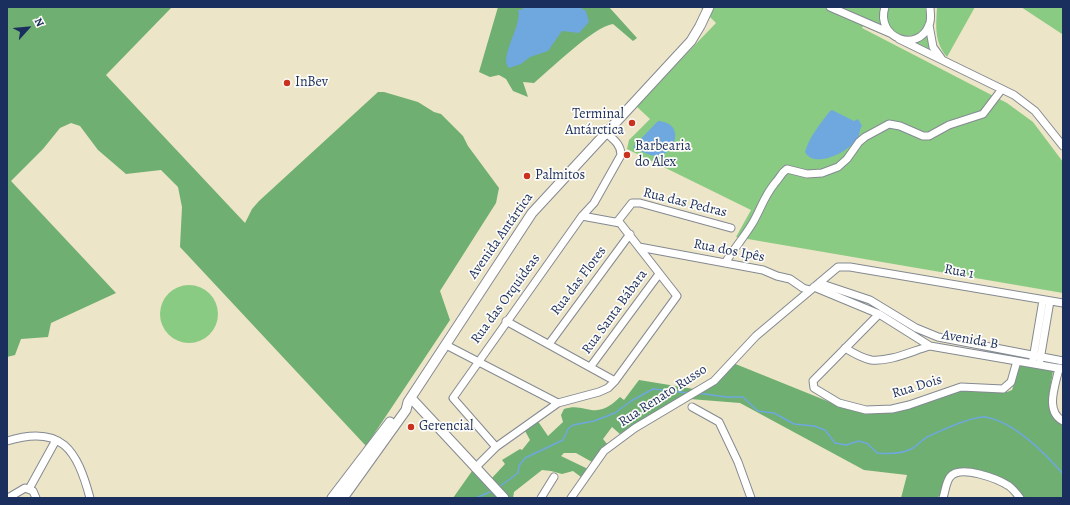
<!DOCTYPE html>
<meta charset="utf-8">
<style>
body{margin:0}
#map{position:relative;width:1070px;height:505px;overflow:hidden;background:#ede5c7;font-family:Alegreya,serif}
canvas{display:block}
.frame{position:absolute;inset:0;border:8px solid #1b2f5e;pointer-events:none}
.north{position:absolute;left:8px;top:8px;width:40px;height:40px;-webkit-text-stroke:3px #fdfcf7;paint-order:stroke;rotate:63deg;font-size:11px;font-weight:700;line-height:16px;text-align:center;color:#1b2f5e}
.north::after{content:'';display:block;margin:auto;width:14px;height:18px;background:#1b2f5e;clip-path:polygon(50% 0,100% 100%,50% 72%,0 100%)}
</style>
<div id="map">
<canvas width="1070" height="505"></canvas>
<div class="frame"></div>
<div class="north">N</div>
</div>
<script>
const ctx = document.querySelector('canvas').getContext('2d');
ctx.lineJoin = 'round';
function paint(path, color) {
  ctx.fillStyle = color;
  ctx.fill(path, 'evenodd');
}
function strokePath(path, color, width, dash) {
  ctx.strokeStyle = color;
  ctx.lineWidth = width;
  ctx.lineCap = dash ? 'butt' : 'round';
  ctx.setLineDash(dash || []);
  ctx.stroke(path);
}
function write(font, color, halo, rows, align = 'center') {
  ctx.font = font + ' Alegreya,serif';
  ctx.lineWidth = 3.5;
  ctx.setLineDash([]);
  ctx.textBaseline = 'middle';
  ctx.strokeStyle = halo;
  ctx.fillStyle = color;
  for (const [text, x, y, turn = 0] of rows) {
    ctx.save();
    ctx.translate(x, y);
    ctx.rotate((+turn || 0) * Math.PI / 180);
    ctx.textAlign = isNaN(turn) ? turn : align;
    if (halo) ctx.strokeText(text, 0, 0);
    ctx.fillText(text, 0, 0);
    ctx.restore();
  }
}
paint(new Path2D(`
 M700,7H882L881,22L883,29L866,21L862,28L1007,103L1033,122L1063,162V293L736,237L751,210L627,149L629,140L650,119L636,106L716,23Z
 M889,7H925C939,50 872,41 889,7Z
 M937,7H975L947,57C934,42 936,26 937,7Z
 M1021,7H1063V33L1062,34Z
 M929,31L937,56L909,42Z
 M160 314a29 29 0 1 1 58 0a29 29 0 1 1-58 0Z`), '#8acb83');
paint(new Path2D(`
 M7,7H172L106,75L245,223L252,209L259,201L378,92H384L418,102L434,112L441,114L463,136L468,146L499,188L496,203L440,291L450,320L366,446L180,247L182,207L178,187L161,170L126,174L98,150L80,126L71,123L60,128L43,149L11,181L116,293L51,323L48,337L21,339L15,355L7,357Z
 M498,7H609L637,38L633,41L613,24C593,27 551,69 534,83L523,82L528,97L513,91L506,79L499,75L490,77L479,72Z
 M733,363L847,409L872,412L961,390L1007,392L1012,390L1020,365L1053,371C1051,388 1041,417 1063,423V498H1022L1007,481L980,470L964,469L950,474L941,494L937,498H901L907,475L864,470L740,403L690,399Z
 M639,380L694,389L621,435L612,427L603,439L608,445L592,462L576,453H564L561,456L588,469L581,477L573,471L562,474L551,471L542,470L514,492L513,498H453L477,464L491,479L505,464L502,460L520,449L522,450L530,440L524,429L537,420L548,436L563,422L561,415L564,409C586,401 594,423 620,397L624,400Z`), '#6faf71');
paint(new Path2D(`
 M524,7H579L586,11L589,22L579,33L562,31L548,51L530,57L521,64L509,68C498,58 523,24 518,10H522Z
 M832,110L854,121L858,119L862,126C859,130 860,134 858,138C850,151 815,170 805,152C809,137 821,123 830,111Z
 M658,121C687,123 675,156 656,156C650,156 639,150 633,147Z`), '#6ea8de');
strokePath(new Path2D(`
 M698,393L726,397H743L758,411L774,413L794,424L814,426L825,430L835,443L846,445L859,441L868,444L877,453C888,454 903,454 913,448C918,445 922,440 927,437C940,431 971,416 985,417C1013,421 1045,453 1063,474
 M499,487L518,473L519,466L525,458L563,440L568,429L573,425L594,421L615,413L631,401L653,389L689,393
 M476,498L492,491`), '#6ea8de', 1.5);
const minor = new Path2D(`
 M830,7L890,33
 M885,7C875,38 918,54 929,25C932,19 930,13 930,7
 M929,25L933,47L941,58
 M899,39L1014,95L1035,111L1063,146
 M617,222L632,203H640L731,228
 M639,247L763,270L777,276L790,279L803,288L810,290
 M725,263C734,249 744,237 752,224C761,209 763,198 775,183C780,178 781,173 787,169L807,174L822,173L838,167L847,159L859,142L865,137L889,124L900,126L923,136H929L949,125L983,114L1002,89
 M819,283L870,300L916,328L938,337L1063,361
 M814,287L879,314L930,346L1063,369
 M879,314L813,381L814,388L839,403L866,410L892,409L909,405L961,387L1003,389L1011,382L1017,361
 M506,321L615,381
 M549,344L630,234
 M446,345L558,403
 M845,348C853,353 862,358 871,360C890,362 912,351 930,346
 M1033,359L1043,300
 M1040,360L1050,301
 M591,366L659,274
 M1059,368C1056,384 1044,411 1063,421
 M692,407L719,422L738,462L751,498
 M7,441C62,424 77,450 90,498
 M496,447L453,398L582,216L594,203L621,155C621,144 613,139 605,132
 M475,468L496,447L558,403L599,392L608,388L615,381L677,296L620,223L582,216
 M29,489L56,440
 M8,498L25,488L33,491L36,498
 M541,498L554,477
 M571,498L604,451L635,428L714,381L756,336L838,267H850L1063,303
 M943,498C945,492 946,482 950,477C960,464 998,479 1009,486C1013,489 1017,494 1020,498`);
const major = new Path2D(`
 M411,398L504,498
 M332,498L390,422
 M343,498L406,410L408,402L532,213L691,41L700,26L709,7`);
strokePath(minor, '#848a92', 9);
strokePath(major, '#848a92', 11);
strokePath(minor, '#fff', 7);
strokePath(major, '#fff', 9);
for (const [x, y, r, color] of [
 [287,83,4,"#c8321e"],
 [632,123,4,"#c8321e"],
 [627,155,4,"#c8321e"],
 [527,176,4,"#c8321e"],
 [411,427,4,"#c8321e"]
]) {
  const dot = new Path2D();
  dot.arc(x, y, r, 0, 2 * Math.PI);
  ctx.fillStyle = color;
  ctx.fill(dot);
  strokePath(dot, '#fdfcf7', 1.5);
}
write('14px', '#1b2f5e', '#fdfcf7', [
 ["InBev",295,83],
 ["Terminal",624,115,"right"],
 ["Antárctica",624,131,"right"],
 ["Barbearia",635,147],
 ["do Alex",635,163],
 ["Palmitos",535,176],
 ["Gerencial",419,427]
], 'left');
write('14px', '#1b2f5e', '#fdfcf7', [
 ["Rua das Pedras",685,203,14],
 ["Avenida Antártica",501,236,-55],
 ["Rua dos Ipês",729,251,11],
 ["Rua 1",959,272,10],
 ["Rua das Flores",579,281,-53],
 ["Rua das Orquídeas",506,299,-54],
 ["Rua Santa Bábara",615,312,-54],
 ["Avenida B",970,340,10],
 ["Rua Dois",917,387,-17],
 ["Rua Renato Russo",663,396,-33]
]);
</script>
